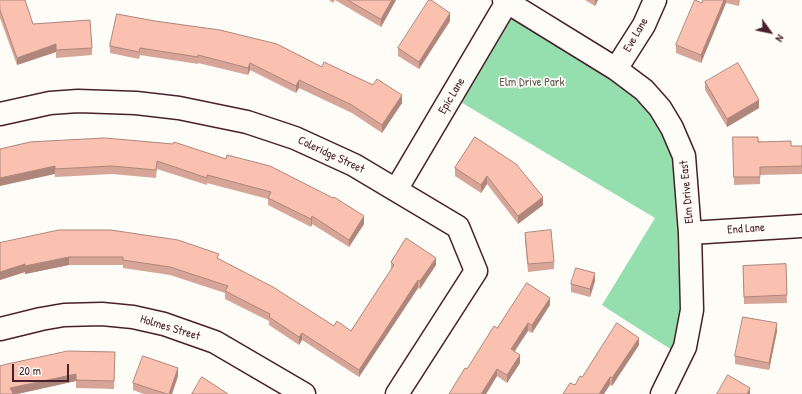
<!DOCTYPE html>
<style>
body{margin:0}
#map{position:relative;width:802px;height:394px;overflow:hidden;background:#fdfcf7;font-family:"Patrick Hand",sans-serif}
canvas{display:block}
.north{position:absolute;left:750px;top:12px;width:40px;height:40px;-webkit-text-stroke:3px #fdfcf7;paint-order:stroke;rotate:123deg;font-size:11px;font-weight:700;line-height:16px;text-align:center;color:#4a1f2b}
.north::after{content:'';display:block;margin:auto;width:14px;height:18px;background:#4a1f2b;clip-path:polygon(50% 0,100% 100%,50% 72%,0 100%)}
.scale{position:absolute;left:12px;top:364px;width:57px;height:18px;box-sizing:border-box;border:2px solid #4a1f2b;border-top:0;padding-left:5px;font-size:12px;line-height:14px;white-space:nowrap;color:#4a1f2b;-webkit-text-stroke:3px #fdfcf7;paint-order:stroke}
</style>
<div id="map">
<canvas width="802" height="394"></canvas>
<div class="north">N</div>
<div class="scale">20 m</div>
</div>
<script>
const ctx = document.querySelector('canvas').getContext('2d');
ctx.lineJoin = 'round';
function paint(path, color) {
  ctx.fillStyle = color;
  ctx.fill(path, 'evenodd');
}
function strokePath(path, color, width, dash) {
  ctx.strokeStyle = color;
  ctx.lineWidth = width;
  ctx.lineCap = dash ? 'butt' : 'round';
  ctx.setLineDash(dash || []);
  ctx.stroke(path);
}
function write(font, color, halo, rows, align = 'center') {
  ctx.font = font + ' "Patrick Hand",sans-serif';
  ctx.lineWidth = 3.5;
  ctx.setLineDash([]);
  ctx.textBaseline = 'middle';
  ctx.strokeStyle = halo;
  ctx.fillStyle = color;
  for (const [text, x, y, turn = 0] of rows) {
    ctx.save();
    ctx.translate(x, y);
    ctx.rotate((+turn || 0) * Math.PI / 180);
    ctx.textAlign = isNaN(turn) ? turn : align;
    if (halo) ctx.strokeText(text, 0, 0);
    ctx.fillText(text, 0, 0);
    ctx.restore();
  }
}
paint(new Path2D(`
 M508,6L642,92L681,157L689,309L678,354L602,305L655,218L454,98Z`), '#95dfae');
const street = new Path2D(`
 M504,0L616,69L644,90L660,108L672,128L684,156L690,233L692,310L685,347L662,394
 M616,69L644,25L655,0
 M0,114L50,103L78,101L136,103L179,108L247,122L295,138L354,165L458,227L476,271L397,394
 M396,190L507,2
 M690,233L802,226
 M0,329L41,319L64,315L102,314L133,317L164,324L215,342L304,394`);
strokePath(street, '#4a1f2b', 25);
strokePath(street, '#fdfcf7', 22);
paint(new Path2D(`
 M0,0L33,24L92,48V55L56,58V52L17,65L0,18Z
 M329,0H335L333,3Z
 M335,0H396L381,27Z
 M585,0H598L595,6Z
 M703,0H740L739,6L726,3L701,63L676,53V45L702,3Z
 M117,14L322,67L402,103L382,133L352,113L299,88L296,93L250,70L248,75L198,63V64L140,55L139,59L110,53V46Z
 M450,21L419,69L398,56V48Z
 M705,82L759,108L727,127L705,90Z
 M475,137L543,205L518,224L487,184L481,193L455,176V168Z
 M733,137L791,146H802V174L760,175V184L734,185Z
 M173,144L364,224L349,247L312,224L311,227L268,205V199L207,183V185L157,169L156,178L112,174L55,177V174L0,149Z
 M525,233L554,262V269L528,272L525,241Z
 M0,243L219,259L334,326L351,331L391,270V262L436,265L420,289L418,288L359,377L302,340L299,345L269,325V321L225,299V293L170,275L123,268V265H69L25,274V272L0,280Z
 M786,264L787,303L744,304L743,266Z
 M595,281L590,297L571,292V284Z
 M550,305L532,333L528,331L514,351L520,363L507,383L497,376L486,394H449L497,328Z
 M777,331L769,370L735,364V356Z
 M639,345L612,386L610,385H575L582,377Z
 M115,352L114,389L76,388V381L17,394Z
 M178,376L172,394H144L133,390V383Z`), '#d7a597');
paint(new Path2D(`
 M392,0H396L381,27V19Z
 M595,0H598L595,6Z
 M724,0H726V3L701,63V55Z
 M450,13V21L419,69V62Z
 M56,44V52L17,65V58Z
 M250,63V70L248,75V68Z
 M299,80V88L296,93V86Z
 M402,95V103L382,133V125Z
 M759,100V108L727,127V119Z
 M55,166V174L0,186V178Z
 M487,176V184L481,193V185Z
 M543,197V205L518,224V216Z
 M312,216V224L311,227V219Z
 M364,216V224L349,247V240Z
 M69,257V265L25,274V266Z
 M436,258V265L420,289V281Z
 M25,264V272L0,280V272Z
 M595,273V281L590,297V289Z
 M418,280V288L359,377V370Z
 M550,298V305L532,333V325Z
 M528,323V331L511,357V349Z
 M777,323V331L769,370V363Z
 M302,333V340L299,345V337Z
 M639,338V345L612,386V378Z
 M520,355V363L507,383V375Z
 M178,368V376L172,394H169Z
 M497,369V376L486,394H481Z
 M76,374V381L17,394H10V388Z
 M610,377V385L604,394H599Z
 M750,388V394H747Z`), '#af867b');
const building = new Path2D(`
 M0,0H25L33,24L90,20L92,48L56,50V44L17,58L0,10Z
 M348,0H392L381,19Z
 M429,0H431L450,13L419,62L398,48Z
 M695,0L702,3L703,0H724L701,55L676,45Z
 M117,14L155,21L220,30L277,44L322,67L324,62L373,85L377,79L402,95L382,125L352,105L299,80L296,86L250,63L248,68L198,55V57L140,48L139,52L110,46Z
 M738,63L759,100L727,119L705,82Z
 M475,137L516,164L543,197L518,216L487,176L481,185L455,168Z
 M733,137H758V142L791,141V146H802V166L760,167V177H734Z
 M105,138L173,144L174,142L226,159L227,155L270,166L333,198L334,197L364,216L349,240L312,216L311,219L268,198L271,192L207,175V178L157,161L156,170L112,166L55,169V166L0,178V149L30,142Z
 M59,230H111L178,240L219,254L217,258L273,287L334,326L337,321L351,331L394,265L391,262L406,238L436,258L420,281L418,280L359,370L302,333L299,337L269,317L270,314L225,291L228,286L170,267L123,260V257H69L25,266V264L0,272V243Z
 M551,230L554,262L528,264L525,233Z
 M786,264L787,295L744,297L743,266Z
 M576,268L595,273L590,289L571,284Z
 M527,283L550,298L532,325L528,323L511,349L520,355L507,375L497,369L481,394H449L465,368L467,369L494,326L497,328Z
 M743,317L777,323L769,363L735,356Z
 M617,323L639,338L612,378L610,377L599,394H563L570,383L575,385L580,376L582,377Z
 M68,351L115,352L114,381L76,380V374L10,388L13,393L12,394H0V366L3,365Z
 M143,356L178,368L169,394H167L133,383Z
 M728,375L750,388L747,394H717Z
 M202,377L228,394H192Z`);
paint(building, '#fac0b0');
strokePath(building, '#af867b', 1);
write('12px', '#4a1f2b', '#fdfcf7', [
 ["Eve Lane",636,35,-60],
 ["Epic Lane",452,96,-59],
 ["Coleridge Street",331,155,25],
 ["Elm Drive East",687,192,-95],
 ["End Lane",746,229,-4],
 ["Holmes Street",170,328,17]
]);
write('12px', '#605952', '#fdfcf7', [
 ["Elm Drive Park",532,83]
]);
</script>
